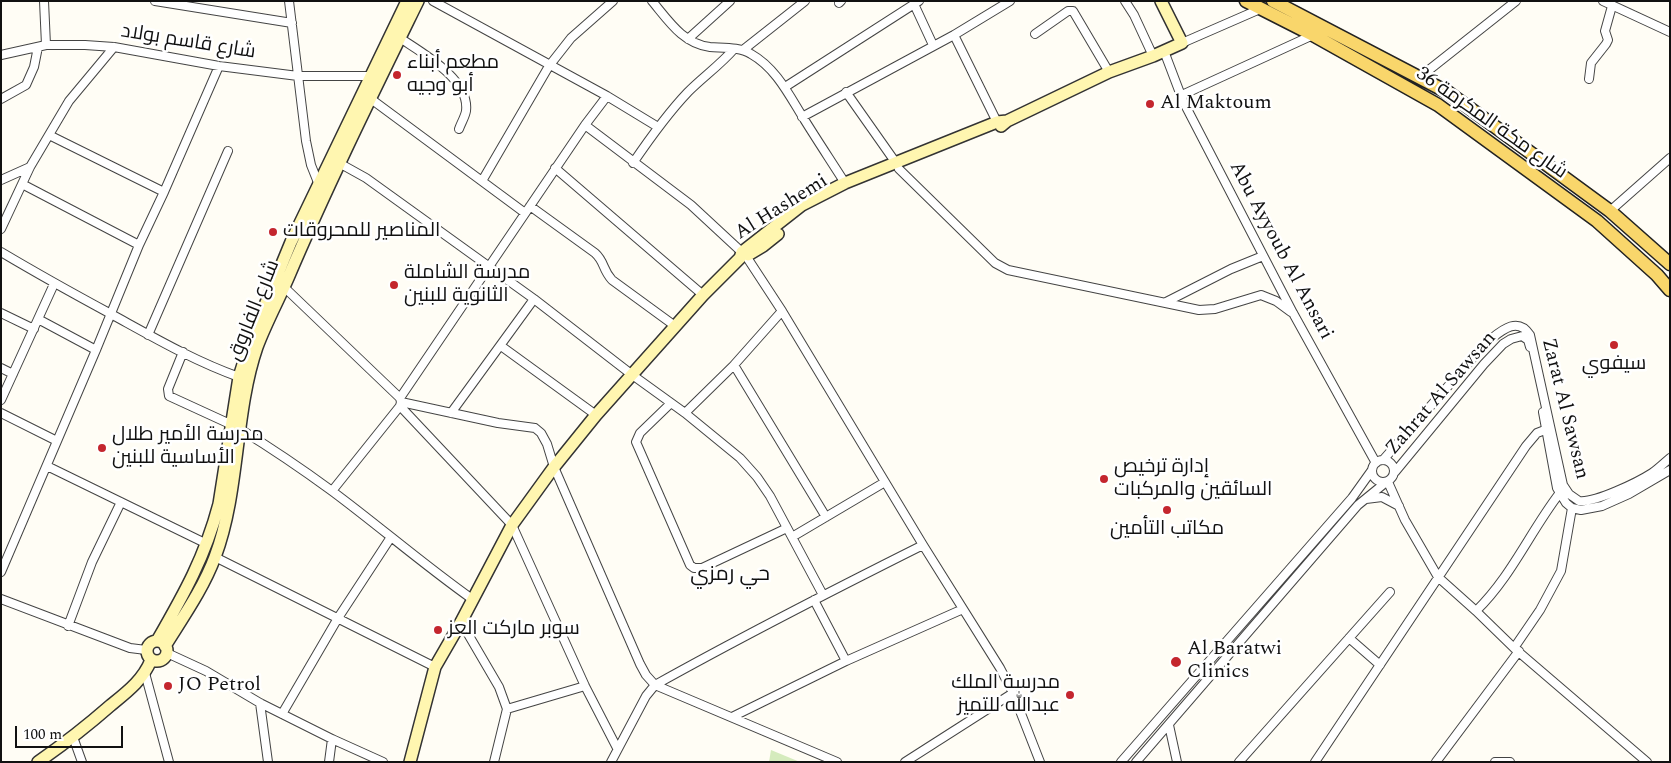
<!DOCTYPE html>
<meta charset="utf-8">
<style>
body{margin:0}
#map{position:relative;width:1671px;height:763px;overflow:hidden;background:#fffdf5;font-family:Spectral,serif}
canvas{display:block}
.frame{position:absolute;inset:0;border:2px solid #111;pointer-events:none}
.scale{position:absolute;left:15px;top:726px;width:108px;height:22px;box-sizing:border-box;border:2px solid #111;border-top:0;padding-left:6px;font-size:15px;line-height:18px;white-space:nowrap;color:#111;-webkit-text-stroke:4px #fff;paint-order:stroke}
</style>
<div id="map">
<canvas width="1671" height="763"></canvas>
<div class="frame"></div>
<div class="scale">100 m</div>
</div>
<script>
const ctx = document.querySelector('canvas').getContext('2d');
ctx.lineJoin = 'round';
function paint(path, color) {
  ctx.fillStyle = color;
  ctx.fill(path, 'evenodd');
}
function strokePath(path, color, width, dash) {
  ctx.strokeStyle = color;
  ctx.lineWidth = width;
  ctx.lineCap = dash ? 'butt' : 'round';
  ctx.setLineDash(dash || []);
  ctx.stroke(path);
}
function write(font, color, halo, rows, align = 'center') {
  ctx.font = font + ' Spectral,Cairo,serif';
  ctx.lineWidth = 5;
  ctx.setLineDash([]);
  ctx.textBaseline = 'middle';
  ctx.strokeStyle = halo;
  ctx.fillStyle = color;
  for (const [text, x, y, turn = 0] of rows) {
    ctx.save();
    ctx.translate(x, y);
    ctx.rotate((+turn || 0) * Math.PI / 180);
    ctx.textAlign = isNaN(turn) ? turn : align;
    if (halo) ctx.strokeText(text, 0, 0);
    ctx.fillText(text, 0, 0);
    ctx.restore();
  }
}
paint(new Path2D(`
 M771,750L800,762H769Z`), '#d5ebbd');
const street = new Path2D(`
 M44,1L46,45
 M155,1L292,23
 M289,1L306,141L311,165L319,185
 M433,1L607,96L658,127
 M652,1C668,20 683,44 710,47C724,48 740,47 751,54C776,68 789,95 804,119C817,140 831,161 845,183
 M1125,1L1134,15L1153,56
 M1603,1L1670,32
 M839,3L841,1
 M914,4L933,45
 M1035,34L1068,11H1073L1109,72
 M954,35L997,122
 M400,38C422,53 470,79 466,111C465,117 461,123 459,129
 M688,39L730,1
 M1182,43L1260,9
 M743,50L805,1
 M1164,51L1183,101L1293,313L1376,463
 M1,55L46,45H85L114,47L219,66L298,76H371
 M1420,77L1516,1
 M1589,79L1591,63L1606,44L1608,40L1605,31L1612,6
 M785,87L919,1
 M846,92L896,163
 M1182,95L1313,35
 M1,99L26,85L34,67L38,47
 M371,99L525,213
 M802,117L954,35L1010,1
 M585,125L691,205L746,256L782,311L923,545L1000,668L1013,693L1040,762
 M49,135L164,192
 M339,163L366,178L534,299L631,374L685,413L740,458L757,477L770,496L823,595
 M633,163C650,138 667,114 688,92C703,77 720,65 734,49
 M555,168L703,295
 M899,169L995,263L1008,270L1199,310L1215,309L1261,295L1276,301L1291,312
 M1,180L30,167
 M482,181L549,66L571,38L613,1
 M22,184L139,245
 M530,206L595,253C605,262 602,269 612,280L675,326
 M1610,211L1670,158
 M1,229L30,167L69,101L114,47
 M1,252C38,274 74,294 111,314C153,337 194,361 239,377
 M284,287L400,398L401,402L400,406L512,525L585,686L617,748
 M1166,302L1231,269L1263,256
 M1,313L34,329
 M38,319L96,350
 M148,335L228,151
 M501,346L596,415
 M183,352L168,389L169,396L230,424
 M734,365L826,517
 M1,368L13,374
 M400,398L585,125L607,96
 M1,400L54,284
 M401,402L498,423L535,428L541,433L547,444L554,467L640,664L646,675L655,685C743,636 833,590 923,545
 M671,403L640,433L636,442L690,565L694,568H702L787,528
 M1543,412L1557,488L1566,503L1572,508L1581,510L1602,506L1629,494L1670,470
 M1,413L57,441
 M451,413L534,299
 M685,413L734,365L782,311
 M240,429C271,448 302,469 332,491C379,526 424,565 472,599
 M1372 471a11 11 0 1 1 22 0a11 11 0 1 1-22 0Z
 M1383,460L1487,342C1500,332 1517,315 1530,335L1563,485L1569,494L1579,501C1595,503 1638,482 1652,473C1658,469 1664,463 1670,458
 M47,466L207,544
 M1395,472L1484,364L1503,344L1511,339L1522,336L1528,340L1530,347
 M1388,482L1405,520L1438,577L1476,611L1514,648L1647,762
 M332,491L400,406
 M1366,499L1382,497L1399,506
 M792,537L885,482
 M215,557L435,667
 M1,572L96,350L139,245L164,192L219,66
 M1,599L130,648L146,650
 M814,600L846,661
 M1476,611C1511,577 1530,532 1559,494
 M461,622L499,687L507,709L494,762
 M68,626L92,562L121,502
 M1349,638L1380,665
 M1514,648L1540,610L1561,571L1572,508
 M167,653L206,671L260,703L332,739L383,762
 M145,673L169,762
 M260,703L268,762
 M507,709L585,686
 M282,714L338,618L391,537
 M732,717L846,661L963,609
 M1169,725L1177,762
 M73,737L82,762
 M329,762L332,739
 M611,762L646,696L655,685L837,762
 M905,762L1013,693
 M1121,762L1352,498L1372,470
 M1136,762L1358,505L1385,483
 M1239,762L1390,592
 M1315,762L1526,446L1537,433L1550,428
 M1436,762L1519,651
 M1495,762H1510`);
const secondary = new Path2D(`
 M1001,126L1007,121L1109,72L1153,56L1182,43L1161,1
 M748,255L763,246L778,234
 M147 651a10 10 0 1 1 20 0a10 10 0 1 1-20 0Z
 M157,641C184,594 205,557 219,504L239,377L251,339L291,242L407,1
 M165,646C183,617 203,589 215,557C240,490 234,414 257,347C266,323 278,301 288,278C328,184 373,93 418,1
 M38,762C64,744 87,726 111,705C127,692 143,680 151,660
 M410,762L435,667L461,622L512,525L554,467L596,415L703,295L740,258L742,252L802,205L845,183L997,122L1007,121`);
const primary = new Path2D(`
 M1246,1L1313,35L1438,105L1597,221L1657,275L1670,290
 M1273,1L1449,93L1610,211L1670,264`);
strokePath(street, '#444', 10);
strokePath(secondary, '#333', 14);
strokePath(primary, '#222', 15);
strokePath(street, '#fff', 8);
strokePath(secondary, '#fff6b0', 11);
strokePath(primary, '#f9d66b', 12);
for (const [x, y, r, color] of [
 [397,75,5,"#c4262e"],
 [1150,104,5,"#c4262e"],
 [273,232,5,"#c4262e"],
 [394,285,5,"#c4262e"],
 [1614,345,5,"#c4262e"],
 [102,448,5,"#c4262e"],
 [1104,479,5,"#c4262e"],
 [1167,510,5,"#c4262e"],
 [438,630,5,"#c4262e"],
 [1176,662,6,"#c4262e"],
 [168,686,5,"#c4262e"],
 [1070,695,5,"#c4262e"]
]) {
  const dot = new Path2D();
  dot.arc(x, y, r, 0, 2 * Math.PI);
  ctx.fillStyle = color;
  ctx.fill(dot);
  strokePath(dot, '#fff', 2);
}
write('20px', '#111', '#fff', [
 ["شارع قاسم بولاد",188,43,9],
 ["شارع مكة المكرمة 36",1491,124,35],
 ["Al Hashemi",782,208,-32],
 ["Abu Ayyoub Al Ansari",1280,251,62],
 ["شارع الفاروق",255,311,-68],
 ["Zahrat Al Sawsan",1442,394,-49],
 ["Zarat Al Sawsan",1564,409,76]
]);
write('20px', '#111', '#fff', [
 ["مطعم أبناء",407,64],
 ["أبو وجيه",407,87],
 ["Al Maktoum",1160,104],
 ["المناصير للمحروقات",283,232],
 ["مدرسة الشاملة",404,274],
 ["الثانوية للبنين",404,297],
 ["سيفوي",1614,365,"center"],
 ["مدرسة الأمير طلال",112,436],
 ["الأساسية للبنين",112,459],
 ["إدارة ترخيص",1114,468],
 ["السائقين والمركبات",1114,491],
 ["مكاتب التأمين",1167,530,"center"],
 ["سوبر ماركت العز",448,630],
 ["Al Baratwi",1187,650],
 ["Clinics",1187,673],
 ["مدرسة الملك",1060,684,"right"],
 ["عبدالله للتميز",1060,707,"right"],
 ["JO Petrol",178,686]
], 'left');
write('21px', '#111', '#fff', [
 ["حي رمزي",730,576]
]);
</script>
